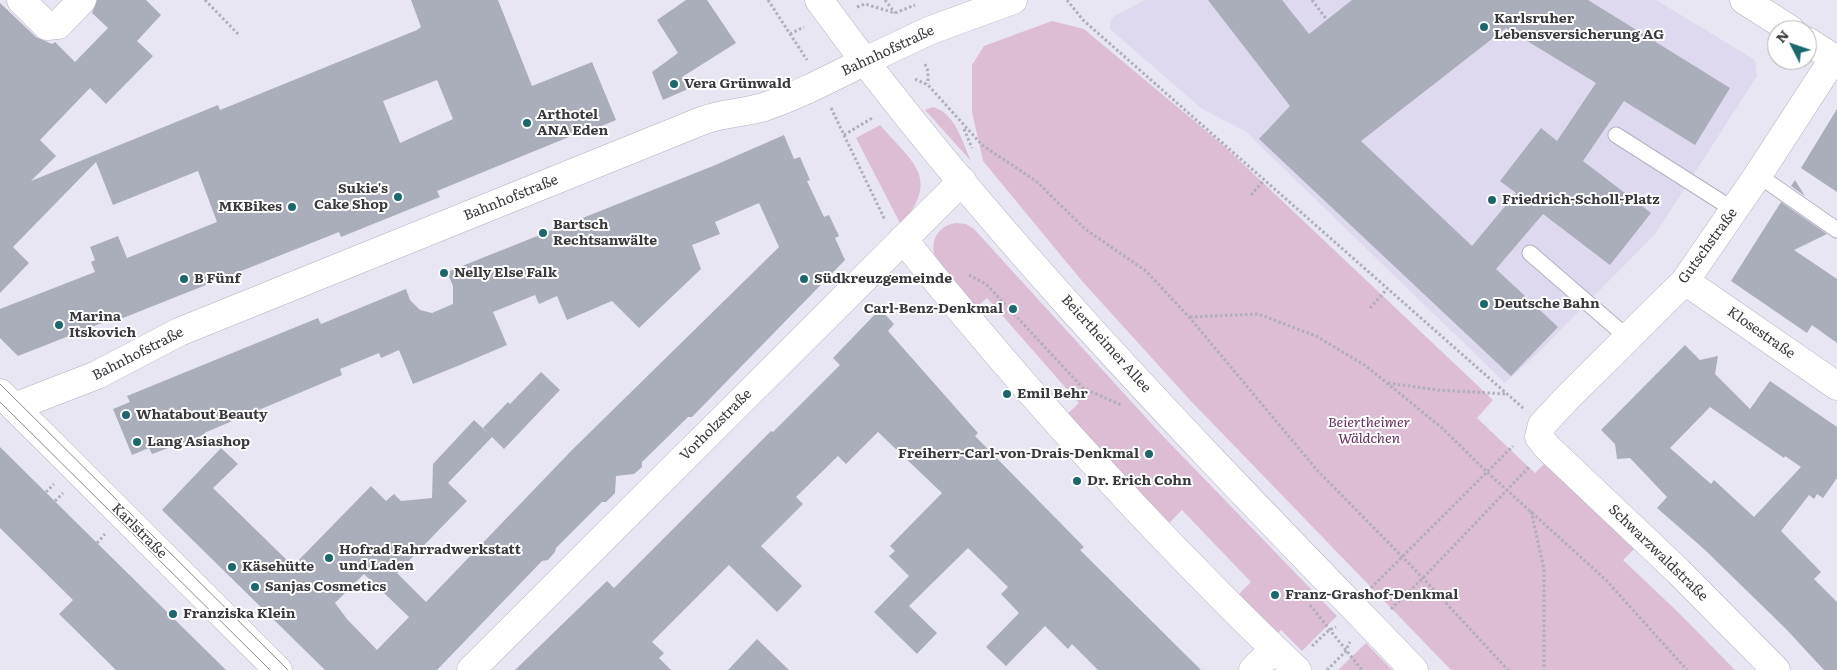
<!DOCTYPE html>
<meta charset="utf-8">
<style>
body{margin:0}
#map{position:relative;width:1837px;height:670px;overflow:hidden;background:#e9e6f4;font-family:Literata,serif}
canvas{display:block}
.north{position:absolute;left:1767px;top:20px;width:50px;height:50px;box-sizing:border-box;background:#fff;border:1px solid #b0afb1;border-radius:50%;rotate:311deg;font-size:14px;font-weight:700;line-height:20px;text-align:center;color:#39383d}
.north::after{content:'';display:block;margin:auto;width:18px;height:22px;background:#1a686c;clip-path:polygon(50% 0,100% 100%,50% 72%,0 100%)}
</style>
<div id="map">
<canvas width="1837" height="670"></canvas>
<div class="north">N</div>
</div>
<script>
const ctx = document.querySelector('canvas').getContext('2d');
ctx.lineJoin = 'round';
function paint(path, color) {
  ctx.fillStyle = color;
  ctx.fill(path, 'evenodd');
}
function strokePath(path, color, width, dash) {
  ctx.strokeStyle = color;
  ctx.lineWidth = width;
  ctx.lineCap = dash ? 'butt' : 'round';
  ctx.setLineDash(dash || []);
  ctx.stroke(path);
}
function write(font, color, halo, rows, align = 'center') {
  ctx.font = font + ' Literata,serif';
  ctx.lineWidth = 4;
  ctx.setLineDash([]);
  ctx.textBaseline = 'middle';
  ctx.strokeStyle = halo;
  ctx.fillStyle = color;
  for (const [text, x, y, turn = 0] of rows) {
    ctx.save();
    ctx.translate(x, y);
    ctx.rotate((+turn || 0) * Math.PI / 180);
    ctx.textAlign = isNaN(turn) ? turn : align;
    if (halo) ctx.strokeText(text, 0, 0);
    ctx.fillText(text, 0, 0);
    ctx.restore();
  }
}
paint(new Path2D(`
 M1145,0H1656L1755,60L1757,76L1656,233L1541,350L1505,383L1245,131L1202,109L1110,29V23L1113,17Z`), '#ded9ee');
paint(new Path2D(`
 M1052,21L1084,29L1223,145L1493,400L1477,418L1535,473L1546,462L1636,547L1623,560L1679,613L1735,670H1451L1189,399L1082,281L983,161L972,112V65L984,46Z
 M933,107C955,113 962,141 971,161L925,110Z
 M880,125C913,163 941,178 901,225L856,138Z
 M956,223L966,224L974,229L1160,433L1337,616L1302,651L1281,630L1276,635L1237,596L1251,582L1182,510L1168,524L1066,415L1079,403L987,298L973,310L934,254C931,238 940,225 956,223Z
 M1366,643L1392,670H1338Z`), '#dcbdd4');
paint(new Path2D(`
 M97,0H146L161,15L137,41L153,56L106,104L90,88L40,140L56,156L31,181L218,105L220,110L417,30L421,27L411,0H498L532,86L592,62L616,120L582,134L581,132L437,191L440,197L341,237L339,232L118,320L117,317L18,356L0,338V309L95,272L91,262L95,260L90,247L118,236L127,258L217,222L198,171L113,205L96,162L13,247L29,263L0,293V3L36,37L52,44L55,42L75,62L108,28L92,13ZM437,80L453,119L400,143L383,101Z
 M686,0H707L736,43L682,77L688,89L663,100L652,72L678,53L657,20Z
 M1208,0H1282L1309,34L1352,0H1588L1730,88L1695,145L1624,101L1583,161L1651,213L1610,265L1543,214L1496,269L1558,327L1511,376L1259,139L1290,106ZM1506,28L1596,83L1557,141L1541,128L1500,181L1516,193L1472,246L1361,141Z
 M1837,109V192L1801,168Z
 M784,135L794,159L800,157L810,180L807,181L824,217L829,215L839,236L835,238L845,260L692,417H688L642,462V467L634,474L616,476L615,493L606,502H602L556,548L555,552L548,560L542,561L437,670H325L162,510L221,448L238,464L213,488L293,566L371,486L386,501L394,494L401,501L432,498L433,464L474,420L492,437L448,483L467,501L397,573L426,602L572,450L779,247L759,203L715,222L720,234L692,245L701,269L639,328L612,301L567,320L557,296L539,304L535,295L493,312L507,345L460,365L413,384L399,350L381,358L379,353L340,369L342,375L204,433L206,434L152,454L149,448L132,455L113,409L130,402L127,396L318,318L321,324L406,289L410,300L420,310L432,313L453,304V286L447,272L713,166ZM364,574L409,617L377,650L347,619L335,603Z
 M1795,180L1805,196L1791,186Z
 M1781,202L1827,234L1794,250L1837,279V343L1812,325L1807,333L1731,281Z
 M880,309L894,324L888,331L978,433L975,436L1084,547L1080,550L1201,670H1098L1072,644L1068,649L1045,626L1006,666L986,647L1019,613L1001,594L1008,587L968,548L909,606L937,633L917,654L874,612L909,576L889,556L895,551L890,546L942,493L878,432L846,464L838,456L796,497L803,504L761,546L802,586L777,612L729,565L652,642L664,653L659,658L671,670H515L607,581L614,588L771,431L773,432L840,365L833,358Z
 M1685,345L1700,360L1718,356L1715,374L1750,409L1770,381L1837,427V478L1823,498L1817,494L1814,499L1809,495L1781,531L1821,572L1814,579L1837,602V670H1824L1786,629L1704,549L1657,508L1667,497L1630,458L1617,459L1615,444L1601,430ZM1710,407L1784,458L1785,456L1801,467L1754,517L1714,480L1711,484L1670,448Z
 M541,372L560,390L504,449L483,428L508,402L510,404Z
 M0,447L93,539L226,670H116L59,614L73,600L0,528Z
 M757,639L789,670H728Z`), '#aaadba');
const lane = new Path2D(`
 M1616,135L1734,210
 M1758,175L1837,230
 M1530,253L1628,338`);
const street = new Path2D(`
 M21,0L47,26L58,25L82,0
 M1744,0L1791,30
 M1807,41L1837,60
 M863,62L931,30L1013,0
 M903,239C987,345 1076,446 1170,544C1212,587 1253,630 1297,670
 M1685,281L1837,386
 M471,670L962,181
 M1253,670L1274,649
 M1776,670L1678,571L1547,447L1539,437L1542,425L1568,397L1685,281L1758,175L1834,58`);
const secondary = new Path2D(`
 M819,0C995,242 1207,455 1414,670
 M0,393L278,670
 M14,407L97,375L179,332L704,120C724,113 744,113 764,107C799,95 831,78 863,62`);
strokePath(lane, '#b3b0be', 17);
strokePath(street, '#b3b0be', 29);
strokePath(secondary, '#b3b0be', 29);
strokePath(new Path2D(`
 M205,0L240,36
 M768,0L807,60
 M885,0L895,13
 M1067,0L1083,20L1523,408
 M1312,0L1327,20
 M857,7L865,4L895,13L915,5
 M790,34L804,27
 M925,64L928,71V84
 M915,79L928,85L982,145L1036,181L1085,229L1146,271L1189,317L1317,470L1423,578L1508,670
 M831,108L885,220
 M964,129L972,148
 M844,135L874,117
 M1251,195L1264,180
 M969,275L986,284L1083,388L1121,405
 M1370,308L1387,289
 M1190,317L1258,314L1316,336L1366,366L1442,428L1487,472L1606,580L1687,670
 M1388,383L1438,390L1506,394
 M46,492L54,484
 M55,501L63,493
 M1531,511L1544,569V670
 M97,543L105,534
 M1371,588L1513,446
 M113,596L117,600
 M1310,605L1362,670
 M1391,609L1423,578L1529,467
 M91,618L96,623
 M1312,646L1329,630L1336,627
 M1327,670L1345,652L1350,642`), '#b0aeb9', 3, [2.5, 2.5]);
strokePath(lane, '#fff', 15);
strokePath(street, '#fff', 28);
strokePath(secondary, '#fff', 28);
strokePath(new Path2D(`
 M0,384L288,670
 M0,402L270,670`), '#888790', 1);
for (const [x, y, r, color] of [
 [1484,27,5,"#1a686c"],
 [674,84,5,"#1a686c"],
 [527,123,5,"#1a686c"],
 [398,197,5,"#1a686c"],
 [1492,200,5,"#1a686c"],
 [292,207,5,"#1a686c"],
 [543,233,5,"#1a686c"],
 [444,273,5,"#1a686c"],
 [184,279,5,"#1a686c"],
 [804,279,5,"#1a686c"],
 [1484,304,5,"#1a686c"],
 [1013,309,5,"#1a686c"],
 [59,325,5,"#1a686c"],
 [1007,394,5,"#1a686c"],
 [126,415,5,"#1a686c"],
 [137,442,5,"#1a686c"],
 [1149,454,5,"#1a686c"],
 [1077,481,5,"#1a686c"],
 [329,558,5,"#1a686c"],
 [232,567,5,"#1a686c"],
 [255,587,5,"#1a686c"],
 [1275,595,5,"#1a686c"],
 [173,614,5,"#1a686c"]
]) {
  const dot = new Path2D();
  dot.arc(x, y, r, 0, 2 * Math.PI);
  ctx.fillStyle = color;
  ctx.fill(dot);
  strokePath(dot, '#fff', 2);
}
write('bold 14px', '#39383d', '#fff', [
 ["Karlsruher",1494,19],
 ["Lebensversicherung AG",1494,35],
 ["Vera Grünwald",684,84],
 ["Arthotel",537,115],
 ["ANA Eden",537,131],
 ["Sukie's",388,189,"right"],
 ["Cake Shop",388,205,"right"],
 ["Friedrich-Scholl-Platz",1502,200],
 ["MKBikes",282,207,"right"],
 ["Bartsch",553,225],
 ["Rechtsanwälte",553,241],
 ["Nelly Else Falk",454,273],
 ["B Fünf",194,279],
 ["Südkreuzgemeinde",814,279],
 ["Deutsche Bahn",1494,304],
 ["Carl-Benz-Denkmal",1003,309,"right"],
 ["Marina",69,317],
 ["Itskovich",69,333],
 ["Emil Behr",1017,394],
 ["Whatabout Beauty",136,415],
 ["Lang Asiashop",147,442],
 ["Freiherr-Carl-von-Drais-Denkmal",1139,454,"right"],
 ["Dr. Erich Cohn",1087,481],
 ["Hofrad Fahrradwerkstatt",339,550],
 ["und Laden",339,566],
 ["Käsehütte",242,567],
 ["Sanjas Cosmetics",265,587],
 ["Franz-Grashof-Denkmal",1285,595],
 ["Franziska Klein",183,614]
], 'left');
write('14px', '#39383d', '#fff', [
 ["Bahnhofstraße",888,51,-25],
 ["Bahnhofstraße",511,198,-22],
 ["Gutschstraße",1708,246,-54],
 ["Klosestraße",1761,333,35],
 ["Beiertheimer Allee",1106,344,48],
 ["Bahnhofstraße",138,354,-27],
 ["Vorholzstraße",716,425,-45],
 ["Karlstraße",139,531,45],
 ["Schwarzwaldstraße",1658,553,44]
]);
write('italic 14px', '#682c5d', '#fff', [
 ["Beiertheimer",1369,423],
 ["Wäldchen",1369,439]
]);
</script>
